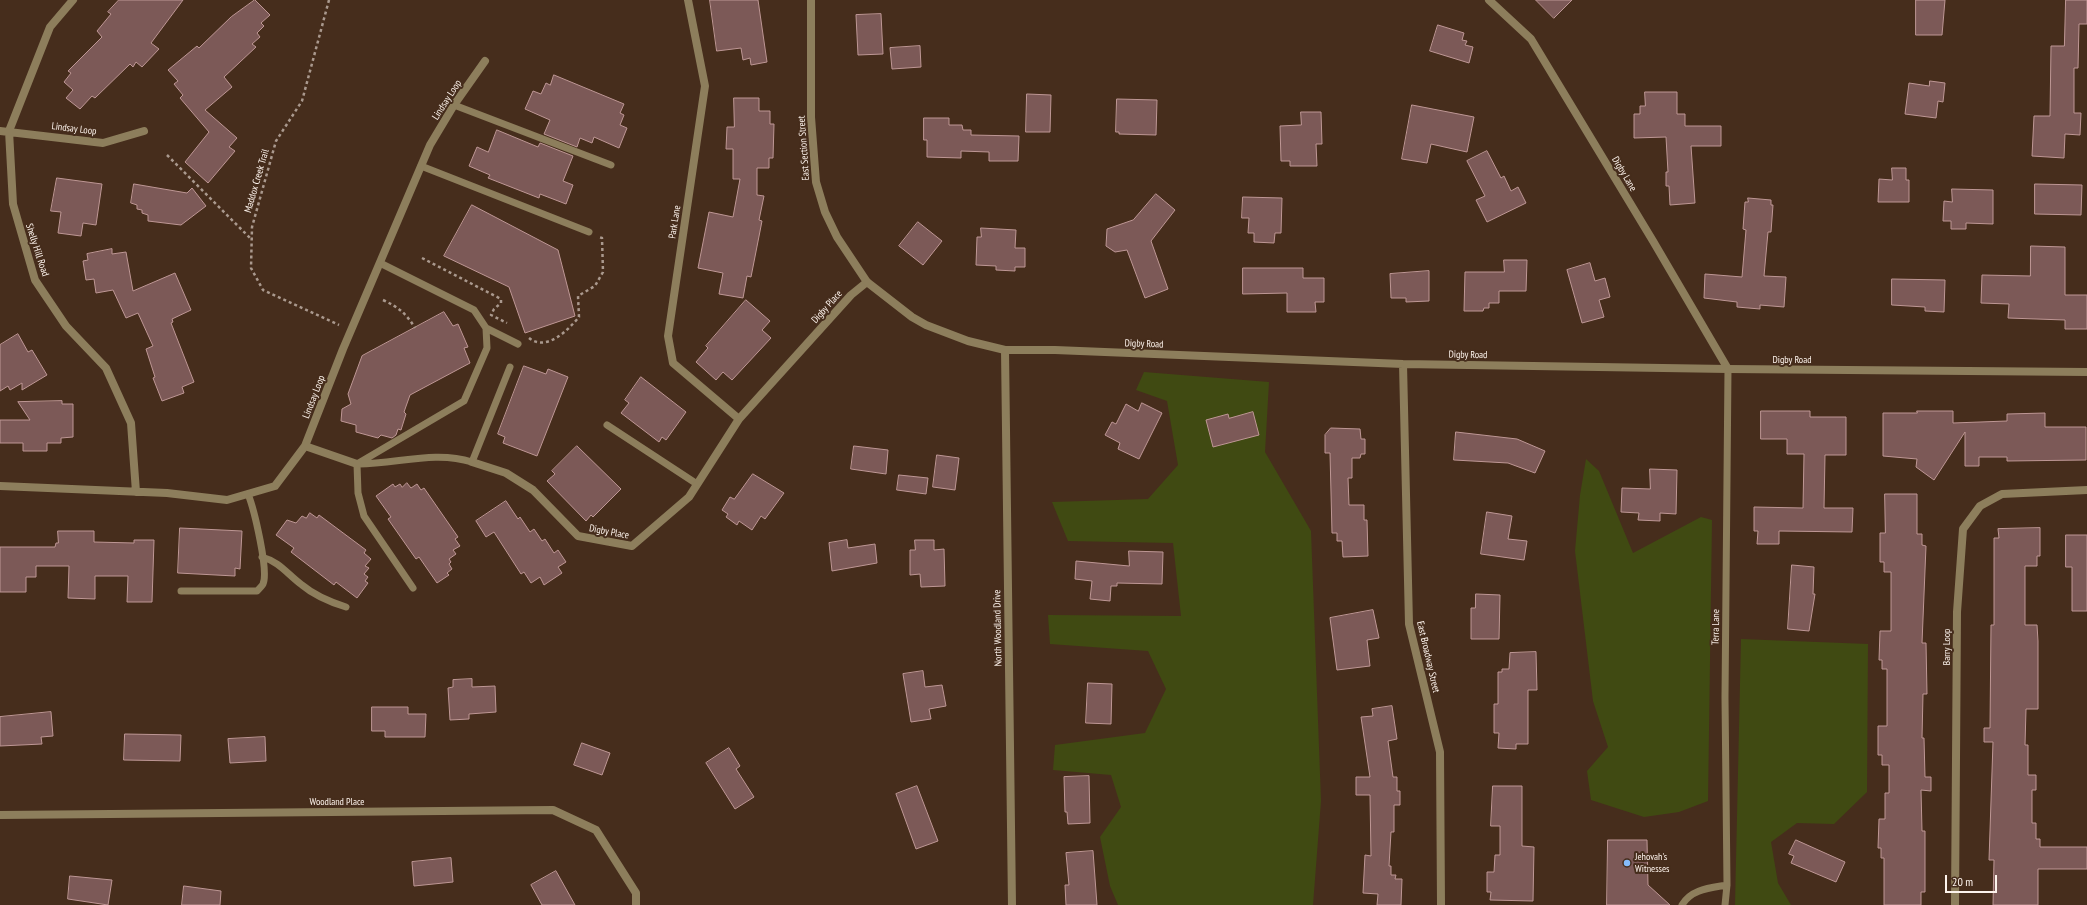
<!DOCTYPE html>
<style>
body{margin:0}
#map{position:relative;width:2087px;height:905px;overflow:hidden;background:#462d1c;font-family:"PT Sans Narrow",sans-serif}
canvas{display:block}
.scale{position:absolute;left:1945px;top:875px;width:52px;height:18px;box-sizing:border-box;border:2px solid #fdf3ec;border-top:0;padding-left:5px;font-size:12px;line-height:14px;white-space:nowrap;color:#fdf3ec;-webkit-text-stroke:3px #462d1c;paint-order:stroke}
</style>
<div id="map">
<canvas width="2087" height="905"></canvas>
<div class="scale">20 m</div>
</div>
<script>
const ctx = document.querySelector('canvas').getContext('2d');
ctx.lineJoin = 'round';
function paint(path, color) {
  ctx.fillStyle = color;
  ctx.fill(path, 'evenodd');
}
function strokePath(path, color, width, dash) {
  ctx.strokeStyle = color;
  ctx.lineWidth = width;
  ctx.lineCap = dash ? 'butt' : 'round';
  ctx.setLineDash(dash || []);
  ctx.stroke(path);
}
function write(font, color, halo, rows, align = 'center') {
  ctx.font = font + ' "PT Sans Narrow",sans-serif';
  ctx.lineWidth = 4;
  ctx.setLineDash([]);
  ctx.textBaseline = 'middle';
  ctx.strokeStyle = halo;
  ctx.fillStyle = color;
  for (const [text, x, y, turn = 0] of rows) {
    ctx.save();
    ctx.translate(x, y);
    ctx.rotate((+turn || 0) * Math.PI / 180);
    ctx.textAlign = isNaN(turn) ? turn : align;
    if (halo) ctx.strokeText(text, 0, 0);
    ctx.fillText(text, 0, 0);
    ctx.restore();
  }
}
paint(new Path2D(`
 M1144,372L1269,382L1265,452L1311,531L1321,801L1313,905H1118L1110,886L1100,837L1121,807L1111,775L1053,770L1055,745L1145,733L1166,689L1148,651L1050,644L1048,615L1181,616L1173,543L1068,541L1052,502L1148,499L1178,465L1167,401L1136,390Z
 M1586,459L1599,471L1633,553L1701,517L1712,520L1708,801L1679,812L1644,817L1591,800L1587,771L1608,747L1593,701L1575,551L1580,495Z
 M1741,639L1868,644L1867,792L1834,824L1797,823L1771,842L1778,883L1791,905H1735Z`), '#404a12');
const building = new Path2D(`
 M119,0H183L151,43L159,49L142,67L136,62L133,67L130,64L95,98L92,96L80,109L66,98L73,90L64,82L71,73L68,71L102,37L97,31L111,14L108,12Z
 M255,0L270,15L261,23L264,26L257,33L260,37L252,44L256,47L224,77L232,87L205,110L237,138L229,147L235,151L208,183L185,162L209,132L180,98L183,95L174,84L178,81L168,70L197,46L199,48L231,17Z
 M710,0H758L767,62L751,65L750,58L743,60L741,48L717,51Z
 M1536,0H1572L1554,18Z
 M1916,0H1945L1942,35H1916Z
 M2066,0H2087V24H2079L2078,68H2074V113H2081L2080,135L2065,134L2064,158L2032,156L2034,116H2050L2051,46H2064Z
 M881,14L883,54L858,55L856,15Z
 M1438,25L1464,33L1462,40L1467,41L1465,45L1473,47L1469,63L1430,51Z
 M920,46L921,67L892,69L890,48Z
 M554,75L624,104L620,113L624,115L620,125L627,128L619,148L594,137L592,143L580,138L577,147L544,134L550,120L525,109L533,91L541,94L546,83L550,85Z
 M1930,81L1945,83L1943,102L1938,101L1936,118L1905,114L1909,83L1929,86Z
 M1645,92H1677V114H1685V126H1721V146H1691L1695,203L1670,205L1669,186H1666V172H1668L1666,137L1634,138V114H1640V106H1645Z
 M1027,94L1051,95L1050,132H1026Z
 M734,98H759V111H770V124H774L773,158H769V168H757V195L764,196L759,220L762,221L751,277L747,276L743,298L719,294L723,273L698,268L709,212L733,217L740,179H733V149H726L727,127H734Z
 M1117,99L1157,100L1156,135L1119,134V132H1116Z
 M1412,105L1474,117L1467,152L1431,144L1427,163L1402,159Z
 M1301,112H1321L1322,144H1316L1317,166H1290V161H1281L1280,126L1301,125Z
 M924,118H949V125H962L963,130H971V135L1019,136L1018,161H989V152L961,151V158L927,157V140H924Z
 M497,130L538,147L540,143L573,156L563,181L573,185L566,204L540,194L539,198L488,178L490,175L469,166L477,147L488,152Z
 M1487,151L1501,178L1504,176L1511,191L1518,187L1526,203L1487,222L1476,200L1485,196L1467,161Z
 M1892,168H1906V180H1909V202H1878L1879,179L1892,180Z
 M57,178L102,184L96,225L83,223L81,236L58,233L61,212L51,211Z
 M134,184L187,193L192,188L206,206L181,225L148,221V215L142,213V210L137,209V205L131,203Z
 M2035,184L2082,185L2081,215L2035,214Z
 M1952,189L1993,190V224L1966,223V229H1951V221H1943L1944,201L1952,202Z
 M1156,194L1175,210L1151,241L1168,289L1145,298L1127,250L1115,252L1106,246L1107,229L1133,220Z
 M1243,197L1282,198L1281,233H1275L1274,243L1254,242V233H1248L1249,218H1242Z
 M1748,198L1771,200V205H1773L1771,232H1768L1764,276L1786,277L1784,307L1760,305V309L1737,307V302L1704,298L1705,274L1742,277L1746,230L1743,229L1745,202H1748Z
 M472,205L558,250L575,316L525,333L509,287L444,256Z
 M918,222L942,241L923,265L899,246Z
 M981,228L1016,230L1015,248H1025V267H1015V271L996,270V266L976,265L977,237H981Z
 M2031,246L2065,247V295H2087V329H2065V320L2008,318L2009,304L1981,303L1982,275L2030,276Z
 M112,249V254L126,252L133,291L175,273L191,310L172,319L173,322L171,323L194,382L182,387L184,393L162,401L153,378L155,377L146,349L153,346L138,313L126,318L113,290L96,293L94,279L86,280L83,261L88,260L87,254Z
 M1504,260H1527L1526,291H1499V303H1489V308H1484L1483,311H1464L1465,272H1504Z
 M1590,263L1595,281L1605,278L1610,297L1599,300L1604,317L1582,323L1567,270Z
 M1243,268H1303V278H1324V302H1315L1316,312H1287V293L1243,294Z
 M1429,271V301L1406,302V298H1391L1390,274Z
 M1892,279L1945,280L1944,312L1925,311V307L1892,305Z
 M746,300L770,321L762,330L771,338L732,380L723,372L716,380L696,362L708,348L706,346Z
 M444,312L453,326L458,324L468,347L464,348L470,363L410,395L404,412L406,414L401,430L398,429L396,435L392,438L381,435L378,438L356,432V425L341,421L342,409L351,404L348,394L362,356Z
 M18,334L28,352L32,350L47,375L22,390V383L10,390L8,386L0,391V345Z
 M524,366L546,374L548,369L568,377L537,456L503,443L505,437L498,434Z
 M641,377L686,412L666,440L662,437L659,442L621,413L629,403L625,400Z
 M62,401V404H73V437L61,438V443H47V451H23V443H0V420H30L18,402Z
 M1142,403L1162,413L1139,459L1118,449L1120,443L1105,435L1112,422L1116,424L1126,404L1138,411Z
 M1761,411H1810V417H1846V455H1825L1824,508H1853L1852,532L1779,531V544H1757L1758,531H1754V507L1803,508L1804,454H1787V439H1761Z
 M1917,411H1953V423L2007,421V414L2045,413V427H2086V460L2007,461V457H1979V466H1965V432L1934,480L1916,467L1917,459L1883,456V413H1917Z
 M1253,412L1259,435L1213,447L1206,420L1228,414L1229,418Z
 M1331,428L1360,429L1361,439H1365V454H1361L1360,458H1352V478H1348L1349,505H1364V520H1367L1368,556L1343,557L1342,541H1337V533H1332L1330,453H1325V435Z
 M1456,432L1517,439L1545,451L1535,473L1508,463L1454,460Z
 M577,446L621,489L593,517L591,515L586,521L547,481L555,474L552,471Z
 M854,446L888,450L886,474L851,469Z
 M937,455L959,458L955,490L933,487Z
 M1650,469L1677,470L1676,514L1660,513V521L1638,520L1639,513L1621,512L1622,488L1650,489Z
 M753,474L784,493L765,519L761,516L752,530L739,521L737,525L726,517L728,514L722,510L730,497L734,499Z
 M899,475L928,478L926,494L897,490Z
 M407,483L411,488L417,484L421,490L424,488L458,537L455,539L460,546L453,550L456,554L449,559L451,562L449,564L452,569L447,573L449,575L437,583L419,557L416,559L388,519L391,517L376,496L393,484L395,487L400,484L402,487Z
 M1885,494H1917V534H1922V545L1926,546L1922,643H1926L1927,694H1923L1922,738H1924L1925,777H1931V791L1921,790L1922,831H1925V892H1921V905H1884V858H1881V848H1878L1879,819H1885V793H1889V765H1882V755H1878V726H1887V669H1882V660H1879L1880,631H1891V572H1884V562H1880V533H1885Z
 M506,501L518,519L520,517L530,532L534,529L542,541L545,539L554,553L558,550L566,562L558,567L562,573L544,585L540,577L531,583L524,572L521,574L494,532L486,537L476,521Z
 M1487,512L1512,516L1508,539L1527,541L1524,560L1481,554Z
 M310,513L317,518L319,515L366,550L364,553L371,559L365,566L369,568L364,574L368,577L365,581L368,583L357,598L336,582L334,585L291,552L294,548L276,535L287,520L296,523L302,516L306,518Z
 M180,528L242,531L240,569L235,568V576L178,573Z
 M2040,528V556H2037V566H2025V625H2037L2038,641V709H2026L2025,745H2028V775H2036V790H2032V823H2036V839H2040V847H2087V869H2038V905H1993L1994,860H1989L1993,742H1984V728H1990L1991,625H1994V538H1999L1998,529Z
 M58,531H94V542L134,543V540H154L152,602H127L128,576H95V599L68,598L69,566H36V577H26V592H0V547H55L56,543H58Z
 M2066,535H2087V611H2072V567H2066Z
 M847,540L848,548L875,544L877,563L832,571L829,543Z
 M915,540H934V550L944,549L945,586L921,587L920,574L910,575V550H915Z
 M1129,551L1163,552L1162,584L1117,583V586H1111L1110,601L1090,599L1092,581L1075,579L1076,561L1129,566Z
 M1792,565L1814,567L1813,594H1815L1809,631L1788,629Z
 M1476,594L1500,595L1499,639H1471V608H1475Z
 M1373,610L1379,638L1367,640L1370,666L1337,670L1330,618Z
 M1536,652L1537,690H1528V744H1516V749L1498,748L1499,733H1494V704H1498V672H1502V669H1509L1510,653Z
 M923,671L925,687L942,685L946,706L929,709L931,719L911,722L903,674Z
 M472,679V687L495,686L496,712L469,714V719L450,720L448,688L453,687V680Z
 M1088,683L1112,684L1111,724L1086,723Z
 M1392,706L1397,739L1388,741L1393,777H1397V791H1400V805H1394V832H1391L1389,866H1391V875H1396L1395,879H1402L1401,905H1377L1378,894L1363,893L1365,855L1371,856L1370,795H1356V777H1370L1361,717L1373,716L1372,709Z
 M372,707H408V714H426L425,737H385V731H372Z
 M51,712L53,736L41,737L42,744L0,746V717Z
 M125,734L181,735L180,761L124,760Z
 M265,737L266,761L230,763L228,739Z
 M582,743L610,753L602,775L574,765Z
 M729,748L740,766L736,769L754,797L735,809L706,763Z
 M1089,776L1090,823L1068,824L1067,812H1065L1064,777Z
 M917,786L938,841L916,849L896,794Z
 M1493,786H1522V846L1534,847L1533,901L1490,900L1491,892H1487V872H1494L1495,855H1500V826H1491Z
 M1608,840H1647L1648,885L1670,905H1607Z
 M1796,840L1845,862L1836,882L1791,863L1794,856L1789,854Z
 M1093,851L1097,905H1066L1065,885H1069L1066,853Z
 M451,858L453,882L414,886L412,862Z
 M556,871L575,905H542L531,885Z
 M70,876L112,880L108,905L68,899Z
 M184,886L221,891L220,905H182Z`);
paint(building, '#7c5957');
strokePath(building, '#be9795', 1);
strokePath(new Path2D(`
 M329,0L302,101L276,141L252,227L251,268L263,290L339,325
 M167,155L251,239
 M422,258L501,299V303L494,309L491,315L507,323
 M383,300C398,307 406,313 415,328
 M529,338C547,352 568,330 579,317L578,296L595,286L603,272L602,238L599,237`), '#aa998e', 2.5, [3, 3]);
strokePath(new Path2D(`
 M454,105L611,165
 M421,166L589,232
 M380,263L474,310L486,328L487,348L464,401L357,464L358,493L364,516L413,588
 M486,328L518,344
 M607,425L697,484
 M359,464C397,464 435,450 472,462L510,367
 M262,557C280,562 287,574 302,585C315,596 330,602 346,607
 M181,591H257C259,589 262,586 263,584C269,571 254,509 248,494
 M1682,905C1691,889 1710,888 1727,885
 M1725,905L1727,885L1725,697L1728,369`), '#8d7e5c', 7);
strokePath(new Path2D(`
 M73,0L50,27L9,131L13,204L35,280L66,326L106,368L131,423L136,492
 M688,0L705,86L668,336L673,363L739,419
 M1489,0L1531,39L1653,241L1728,369
 M0,131L103,143L144,131
 M1005,350L1012,905
 M305,446L357,464
 M472,462L506,473L533,490L578,536L632,546L689,497L739,419L851,295L867,282
 M0,486L167,493L227,500L275,486L305,446L343,349L430,145L454,105L485,61
 M0,815L553,810L596,830L636,893V905
 M1955,905L1957,612L1963,529L1980,506L2002,494L2087,490`), '#8d7e5c', 8);
strokePath(new Path2D(`
 M811,0V117L816,182L825,212L837,237L867,282L912,317L926,325L968,341L1005,350H1055L1403,364L1728,369L2087,372
 M1403,364L1409,624L1440,752L1441,905`), '#8d7e5c', 8);
for (const [x, y, r, color] of [
 [1627,863,4,"#85bbfb"]
]) {
  const dot = new Path2D();
  dot.arc(x, y, r, 0, 2 * Math.PI);
  ctx.fillStyle = color;
  ctx.fill(dot);
  strokePath(dot, '#462d1c', 1.5);
}
write('10px', '#fdf3ec', '#462d1c', [
 ["Lindsay Loop",447,100,-57],
 ["Lindsay Loop",74,129,7],
 ["East Section Street",804,148,-94],
 ["Digby Lane",1624,174,59],
 ["Maddox Creek Trail",257,181,-74],
 ["Park Lane",675,222,-81],
 ["Shelly Hill Road",37,250,72],
 ["Digby Place",827,307,-48],
 ["Digby Road",1144,344,2],
 ["Digby Road",1468,355,1],
 ["Digby Road",1792,360],
 ["Lindsay Loop",314,397,-69],
 ["Digby Place",609,532,11],
 ["Terra Lane",1716,627,-89],
 ["North Woodland Drive",998,628,-91],
 ["Barry Loop",1947,647,-90],
 ["East Broadway Street",1428,657,77],
 ["Woodland Place",337,802]
]);
write('10px', '#fdf3ec', '#462d1c', [
 ["Jehovah's",1635,857],
 ["Witnesses",1635,869]
], 'left');
</script>
